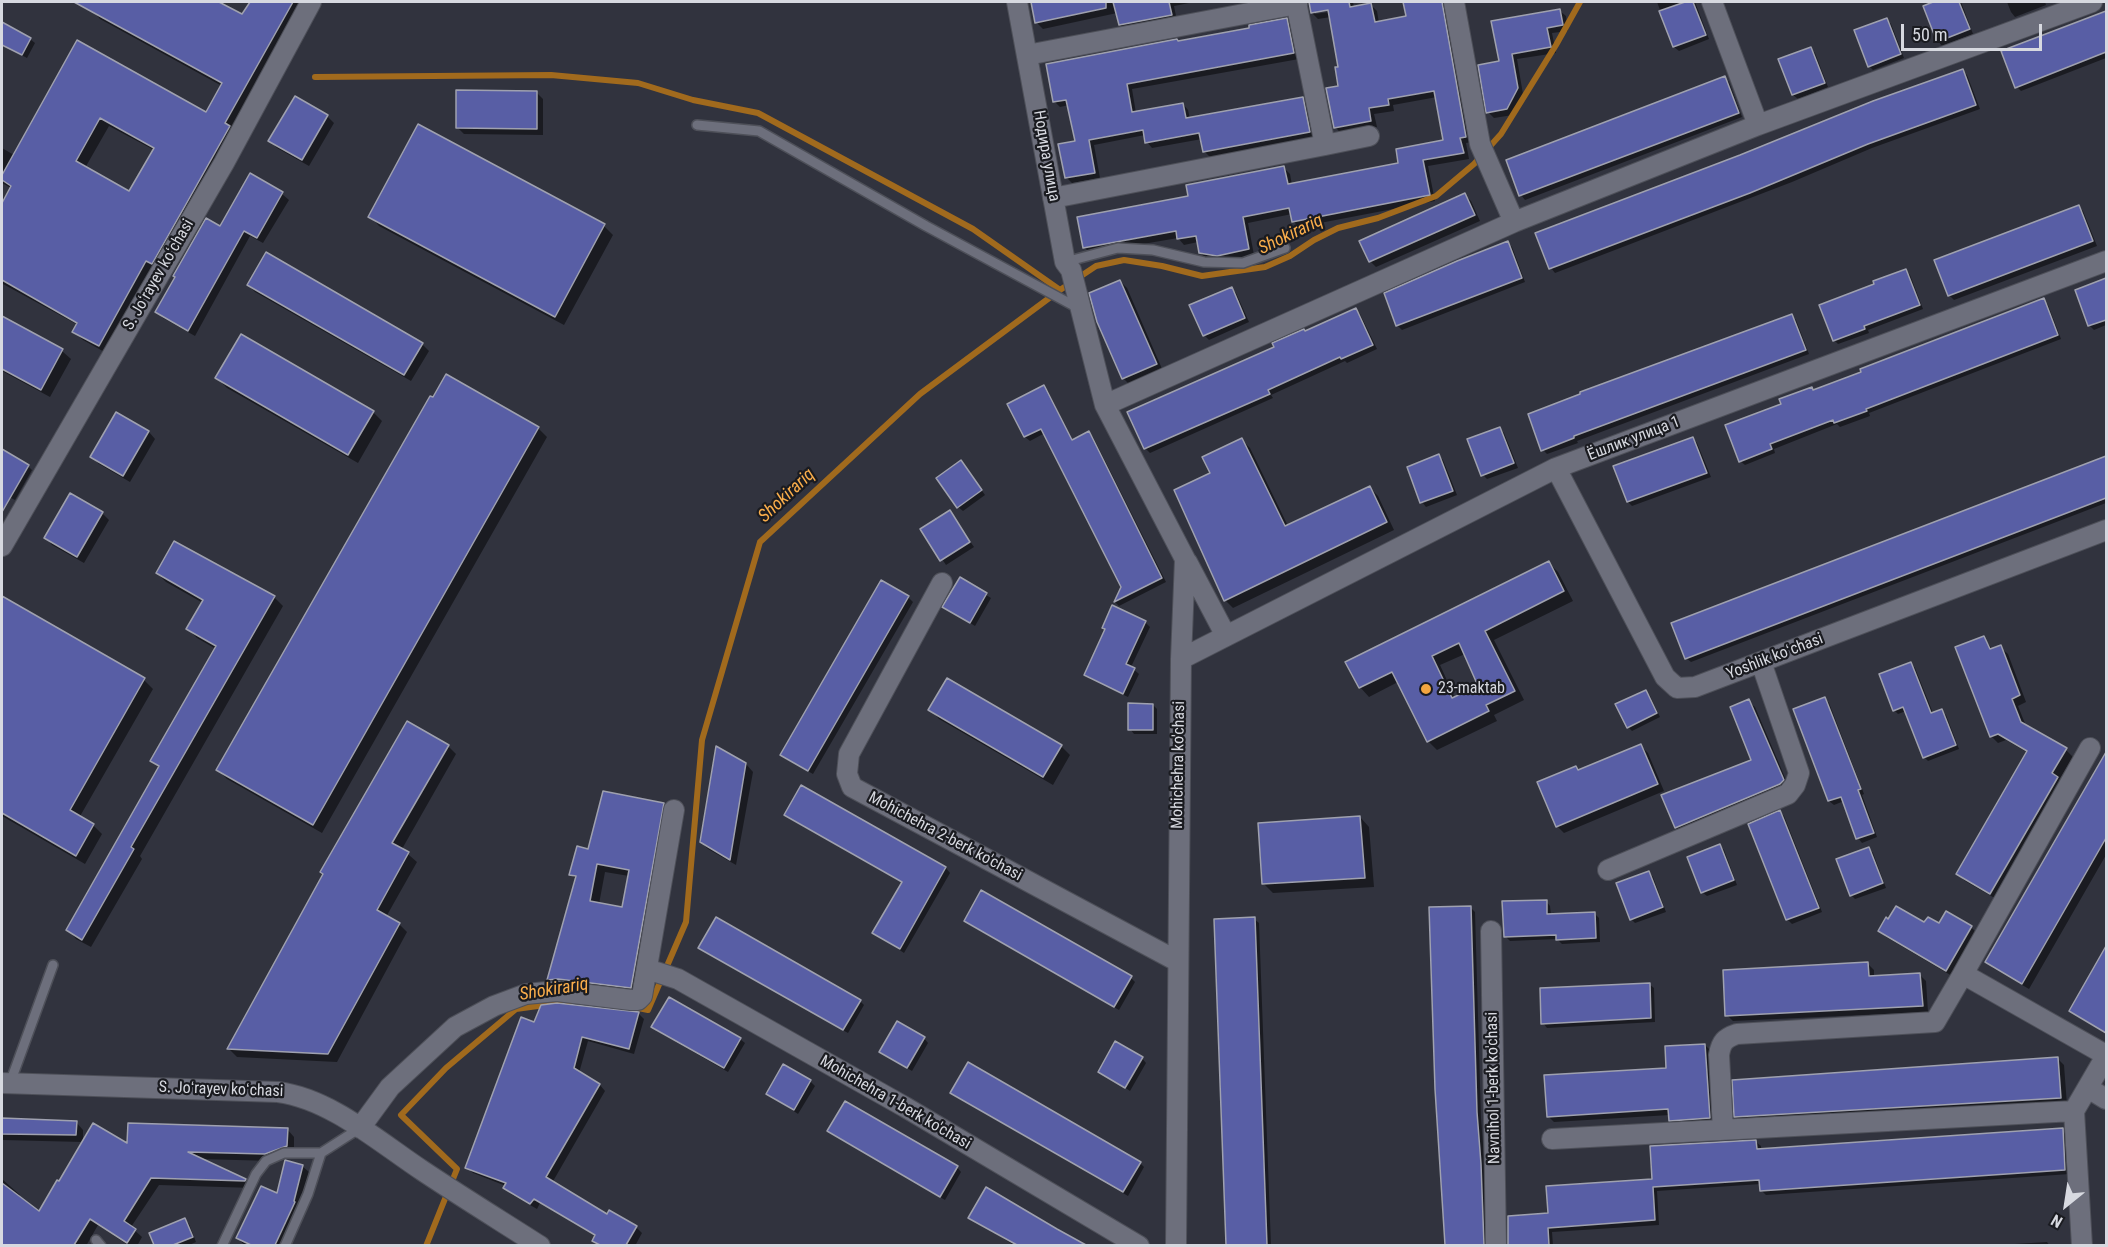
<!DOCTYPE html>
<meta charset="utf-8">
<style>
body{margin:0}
#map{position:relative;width:2108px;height:1247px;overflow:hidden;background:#31333e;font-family:"Roboto Condensed",sans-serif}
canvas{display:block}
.frame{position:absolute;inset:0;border:3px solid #d7d9e0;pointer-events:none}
.north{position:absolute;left:2036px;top:1175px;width:60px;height:60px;-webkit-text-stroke:4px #1a1b20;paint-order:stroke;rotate:210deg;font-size:16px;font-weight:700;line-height:24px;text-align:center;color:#d7d9e0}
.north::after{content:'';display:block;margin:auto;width:21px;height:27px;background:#d7d9e0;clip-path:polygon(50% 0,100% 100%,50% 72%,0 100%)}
.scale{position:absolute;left:1901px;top:24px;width:141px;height:27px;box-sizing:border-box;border:3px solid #d7d9e0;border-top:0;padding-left:8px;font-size:18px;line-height:21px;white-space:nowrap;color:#d7d9e0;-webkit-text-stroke:4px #1a1b20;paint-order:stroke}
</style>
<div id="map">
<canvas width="2108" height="1247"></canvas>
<div class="frame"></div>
<div class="north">N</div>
<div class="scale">50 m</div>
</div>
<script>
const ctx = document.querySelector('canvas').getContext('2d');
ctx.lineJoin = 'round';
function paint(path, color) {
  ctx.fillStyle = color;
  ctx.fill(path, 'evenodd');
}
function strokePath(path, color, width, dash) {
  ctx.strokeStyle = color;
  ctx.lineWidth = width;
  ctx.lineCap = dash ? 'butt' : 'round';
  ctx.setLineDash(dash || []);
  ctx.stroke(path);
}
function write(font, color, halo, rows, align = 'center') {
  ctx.font = font + ' "Roboto Condensed",sans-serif';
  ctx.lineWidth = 4.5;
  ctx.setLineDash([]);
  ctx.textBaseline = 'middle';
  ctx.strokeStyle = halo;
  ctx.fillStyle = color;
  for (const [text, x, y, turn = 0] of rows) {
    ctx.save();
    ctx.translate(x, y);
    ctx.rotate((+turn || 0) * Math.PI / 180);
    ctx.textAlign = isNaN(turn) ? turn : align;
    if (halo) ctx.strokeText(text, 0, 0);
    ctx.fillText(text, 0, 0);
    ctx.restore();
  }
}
paint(new Path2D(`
 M97,2H216L243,17L251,2H305L108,354L83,340L74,332L78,325L3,284L2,287V206L11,188L2,183V148L14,155L77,42L207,114L222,86L100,19L92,10ZM109,126L154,150L130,193L85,168Z
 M1032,2H1194L1174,6L1177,21L1126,31L1120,25L1117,13L1043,29L1037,23Z
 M1310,2H1353L1354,7L1371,5L1377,11L1379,23L1407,18L1404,2H1450L1472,142L1466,143L1469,159L1428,166L1435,201L1299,227L1293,221L1292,214L1248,223L1254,255L1224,261L1207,259L1200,253L1198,242L1184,245L1178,238L1090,253L1084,247L1190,197L1284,168L1290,174L1292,185L1400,165L1445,141L1437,97L1393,105L1394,111L1374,114L1377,127L1341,133L1335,127L1340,68L1331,17L1318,19L1312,13ZM1335,8L1336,11L1315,14V11Z
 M1657,2H1695L1709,39L1679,51L1674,47Z
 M1938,2H1961L1973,34L1942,46L1938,41L1925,6Z
 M2007,2H2045L2046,5L2015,17L2011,12Z
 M1560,11L1566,16L1568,31L1552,33L1556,53L1517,59L1523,94L1513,115L1494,118L1488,112L1500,62Z
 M2106,13V58L2021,91L2017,87L2003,52Z
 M1886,19L1891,24L1904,58L1873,70L1869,66Z
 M1287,20L1292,25L1299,59L1132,89L1136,113L1183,104L1188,110L1190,119L1302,98L1308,104L1315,138L1210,157L1204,151L1202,139L1152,148L1147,142L1145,135L1094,145L1100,178L1072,183L1066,177L1076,142L1069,105L1060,107L1054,101L1179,42L1251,29Z
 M2,24L30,39L35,43L27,58L2,45Z
 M1810,48L1815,53L1828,87L1798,99L1793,95Z
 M1962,70L1967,75L1980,109L1872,148L1792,182L1555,273L1551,268L1537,234Z
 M1724,78L1729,82L1742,117L1525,200L1521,195L1507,161Z
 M536,92L543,99V135L464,134L457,127Z
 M327,116L334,123L309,166L277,148L270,141Z
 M251,175L282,194L289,200L263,243L250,236L195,336L163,318L157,312L220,228Z
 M1465,195L1471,201L1480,221L1376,267L1370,261Z
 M2079,207L2083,211L2097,246L1954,300L1950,296L1936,261Z
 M370,216L604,226L613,235L564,325L379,226Z
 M1508,243L1512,247L1525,282L1402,330L1397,325Z
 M1906,271L1910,275L1923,309L1868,330L1869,333L1838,344L1834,340L1876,284Z
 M2106,280V325L2094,330L2090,326L2076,291Z
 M1120,281L1127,288L1163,371L1130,385L1123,378Z
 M248,285L422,344L429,351L411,381L255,292Z
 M1231,288L1236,293L1249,322L1209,340L1205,336L1191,306Z
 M2044,300L2048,305L2061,339L1869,413L1870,416L1840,427L1837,424L1774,449L1775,453L1745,465L1740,461L1783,405L1812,389L1814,391Z
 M1356,310L1360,314L1377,349L1347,363L1345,361L1271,395L1273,398L1150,453L1146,449L1129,413Z
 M1791,315L1796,320L1809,354L1577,441L1578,443L1547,454L1543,450Z
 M2,318L62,351L71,359L50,397L2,371Z
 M217,378L373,412L382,421L358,463L227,388Z
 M1044,387L1048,391L1073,441L1089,433L1093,437L1166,582L1119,606L1115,602L1122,587L1045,433L1030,441L1025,437L1009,404Z
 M117,414L149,432L155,439L130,482L99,464L92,457Z
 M538,428L547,437L322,833L227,779L218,770Z
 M1500,429L1504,433L1518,468L1487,479L1483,475Z
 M1693,438L1697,443L1711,477L1632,506L1628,502Z
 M1242,440L1250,448L1288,526L1370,488L1378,496L1394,530L1233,608L1225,600L1212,474Z
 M2,451L27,465L9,497L2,492Z
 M1439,456L1443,460L1457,495L1426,507L1422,502Z
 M2106,458V503L1691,662L1686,658L1673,623Z
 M29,467L32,470L15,500L11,498Z
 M965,467L985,495L963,511L958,507Z
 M949,512L974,547L946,565L922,529Z
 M102,513L109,520L84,563L52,545L46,538Z
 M1549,563L1558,572L1573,601L1494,640L1524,700L1494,715L1497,721L1437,750L1428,741L1398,682L1369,697L1360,687ZM1465,654L1480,686L1455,698L1440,665Z
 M157,573L274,597L283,606L140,856L142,859L91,947L76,939L68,930L160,768L152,761L216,649L197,638L188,629L203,603L166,582Z
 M960,579L991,598L975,626L944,607Z
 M908,597L913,602L813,774L786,759L782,755Z
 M2,598L144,680L153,689L79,818L93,825L102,834L85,864L2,816Z
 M1145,622L1150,627L1131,667L1139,674L1128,697L1090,679L1085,675Z
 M1984,638L1993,650L2000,647L2008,654L2026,702L2018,706L2026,726L2066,750L2073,757L2059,780L2064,785L1998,900L1965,881L1958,874L2028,753L2006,740L1998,743L1991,736Z
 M1911,664L1915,668L1933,713L1941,710L1946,715L1959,749L1928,761L1924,757L1906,711L1898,714L1894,710Z
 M1646,691L1650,696L1660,717L1632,731L1628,727Z
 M1825,699L1829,703L1864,794L1862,795L1877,837L1862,843L1858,838L1844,801L1834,805L1829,801L1795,710Z
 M1748,701L1755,707L1789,787L1683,834L1676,828L1663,796L1753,760Z
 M1153,705L1157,709V734H1134L1130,729Z
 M930,709L1061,746L1070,755L1053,785L939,719Z
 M448,746L456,754L402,849L417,862L386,917L399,924L407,932L337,1062L237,1057L229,1049L324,874Z
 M1641,746L1648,753L1664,791L1564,833L1557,826L1579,771Z
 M2105,757L2106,855L2029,989L1993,968L1986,962Z
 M746,764L753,772L736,865L708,849L701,842Z
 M802,787L946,868L950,873L904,953L874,933L903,883L790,819L786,815Z
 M664,804L672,813L639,996L557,988L549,979L577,880L571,874L589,851ZM605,872L629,876L623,909L599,904Z
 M1780,812L1784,816L1822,912L1792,924L1788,920L1750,825Z
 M1360,817L1369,827L1374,887L1273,893L1264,884Z
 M1720,846L1724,850L1737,885L1707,896L1702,892Z
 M1869,849L1873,853L1886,888L1855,899L1851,895Z
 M1649,873L1653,877L1666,912L1635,923L1631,919Z
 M982,892L1131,978L1135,982L1119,1010L970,925L966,920Z
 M1546,901L1550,906L1551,915L1594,913L1599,918L1600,942L1562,944L1557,939L1510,941L1506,937Z
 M1470,907L1475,912L1481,1118L1485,1170L1488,1246H1446L1445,1199Z
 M1254,919L1259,923L1271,1246H1227L1215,920Z
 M1925,924L1971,927L1977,933L1952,976L1886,937L1880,931Z
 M2106,950V1033L2071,1011Z
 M704,952L860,1001L864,1005L848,1033Z
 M1868,964L1874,970V977L1920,975L1926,981L1928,1012L1733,1021L1727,1015Z
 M1649,984L1654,988L1655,1022L1547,1028L1543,1023Z
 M638,1013L644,1019L634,1054L588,1041L579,1073L600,1085L605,1091L552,1183L608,1216L610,1212L636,1227L642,1233L635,1246H599L594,1240L596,1236L540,1203L537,1209L511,1194L505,1188L506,1186L473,1173L467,1168L535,1024Z
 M653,1027L740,1039L745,1043L728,1072L657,1031Z
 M924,1038L928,1043L912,1071L881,1052Z
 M1705,1045L1711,1051L1716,1124L1676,1126L1670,1120V1115L1554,1122L1548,1116L1668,1069Z
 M1142,1058L1146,1063L1130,1091L1100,1071Z
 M2057,1058L2064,1065L2067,1105L1743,1124L1736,1117Z
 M810,1081L815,1086L798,1114L768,1094Z
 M952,1092L1140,1163L1144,1167L1128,1196L956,1097Z
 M2,1120L76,1122L83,1130V1142L2,1140Z
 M287,1129L294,1137V1154L273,1161L199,1159L245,1180L253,1188L159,1185L131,1227L142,1237L137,1246H129L98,1225L86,1246H2V1179L20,1195L18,1197L39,1213L129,1145Z
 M2062,1130L2067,1135L2070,1174L1766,1195L1761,1190V1184L1657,1191L1659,1225L1552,1232L1553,1246H1508L1509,1217L1549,1215L1654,1180L1756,1142L1761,1146V1151Z
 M829,1131L957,1167L961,1172L945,1200L833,1135Z
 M302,1166L309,1172L299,1208L284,1246L244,1245L238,1238Z
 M987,1189L1083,1246H1015L970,1217Z
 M185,1220L189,1224L196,1242L187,1246H155L151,1234Z
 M2047,1242L2050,1246H2000L1999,1245Z`), '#0007');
strokePath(new Path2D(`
 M315,77L551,75L638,83L693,100L758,113L973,229L1060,290
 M634,1007L648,1010L686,922L702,740L760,542L920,394L1060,290L1096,266L1124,260L1162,266L1202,276L1265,267L1290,256L1314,240L1338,228L1378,218L1436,196L1474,164L1501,134L1556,45L1580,2
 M426,1246L457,1169L401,1115L446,1068L516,1009L574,1001`), '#a16a1d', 6);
const building = new Path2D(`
 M74,2H219L242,14L250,2H293L225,123L230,126L185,206L152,264L146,261L99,346L72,332L77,323L2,280V203L11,186L2,180V175L77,40L206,112L222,83ZM100,118L154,148L129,191L76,161Z
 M1031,2H1106V8L1035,23Z
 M1113,2H1169L1172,15L1119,25Z
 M1309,2H1349L1350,7L1371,3L1375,22L1406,16L1403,2H1442L1466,137L1460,138L1464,153L1423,160L1430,195L1292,222L1289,208L1243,217L1249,249L1217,256L1199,253L1196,236L1177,239L1176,231L1083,248L1077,217L1188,196L1186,185L1284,166L1288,184L1398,163L1396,149L1443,140L1434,91L1388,99L1389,105L1369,108L1371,121L1334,128L1326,88L1338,86L1335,67H1338L1328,10L1311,13Z
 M1685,2H1693L1706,35L1673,47L1659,11Z
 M1933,2H1959L1970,29L1937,42L1923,6Z
 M1560,9L1563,25L1547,28L1551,47L1512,54L1518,88L1507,109L1486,113L1478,65L1499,61L1491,21Z
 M2106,11V52L2015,88L2001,51Z
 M1287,18L1294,53L1127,84L1132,112L1183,103L1186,118L1303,97L1310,132L1203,152L1199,133L1145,143L1143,130L1089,140L1095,173L1065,178L1058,144L1075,141L1066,100L1053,102L1046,64L1177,39L1178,41L1249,28V25Z
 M1887,18L1901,54L1868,67L1854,30Z
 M2,22L31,38L22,55L2,45Z
 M1811,47L1825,83L1792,95L1778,59Z
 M1963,69L1976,105L1868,144L1750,193L1549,269L1535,233L1740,155L1873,101Z
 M1725,76L1739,113L1519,196L1506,160Z
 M456,90L537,91V129L456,128Z
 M295,96L328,115L302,160L268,141Z
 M418,124L605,224L555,317L368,217Z
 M250,173L283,192L257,238L244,231L188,331L155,312L175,277L173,276L206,218L220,226Z
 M1465,193L1475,215L1369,262L1359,241Z
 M2079,205L2093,241L1948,296L1934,260Z
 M1508,241L1522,278L1396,326L1384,293L1457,261Z
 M266,252L423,343L404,375L247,285Z
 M1906,269L1920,305L1864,326L1865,329L1833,341L1819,305L1874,284L1873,281Z
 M2106,278V320L2088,326L2075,290Z
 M1120,280L1157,364L1122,379L1097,322L1089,293Z
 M1232,287L1245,318L1203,336L1189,305Z
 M2044,298L2058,335L1866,409L1867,411L1834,423L1833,420L1770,444L1772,449L1739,462L1725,425L1781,404L1779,399L1812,387L1813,390L1861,372L1860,369Z
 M1356,308L1373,345L1341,359L1340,357L1268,390L1270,394L1144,449L1127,412L1274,347L1272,343L1304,329L1305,331Z
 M1792,314L1806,350L1574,436V438L1541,451L1528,414L1580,394V392Z
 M2,316L63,349L41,390L2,369Z
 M241,334L374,411L348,455L215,378Z
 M446,374L539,427L313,825L216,770L430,396L433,397Z
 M1044,385L1072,440L1089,431L1162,578L1114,602L1121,587L1041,429L1024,437L1007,404Z
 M116,412L149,431L123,476L90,457Z
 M1500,427L1514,463L1481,476L1467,439Z
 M1693,437L1707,473L1627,502L1613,466Z
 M1242,438L1285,526L1370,486L1387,522L1224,601L1174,490L1210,473L1202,457Z
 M2,449L29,465L2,512Z
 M1439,454L1453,491L1420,503L1407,467Z
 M2106,456V498L1685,659L1671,623Z
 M961,460L982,490L957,508L936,478Z
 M70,493L103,512L77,557L44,538Z
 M950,510L970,542L940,561L920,529Z
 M174,541L275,596L131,847L134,849L82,940L66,930L159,766L150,761L216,646L186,629L203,600L156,573Z
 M1549,561L1564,591L1485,631L1515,691L1486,705L1489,711L1427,742L1392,672L1359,688L1345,662ZM1459,643L1478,686L1452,698L1432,656Z
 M960,577L987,593L970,623L942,607Z
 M881,580L909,596L808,771L780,755Z
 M2,596L145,678L70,810L94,824L76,856L2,813Z
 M1112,605L1146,621L1126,664L1135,668L1123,694L1084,675L1105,629L1102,628Z
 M1984,636L1990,649L2001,645L2020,695L2012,699L2021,722L2067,748L2052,773L2058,777L1990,894L1956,874L2027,751L1998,734L1990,737L1955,647Z
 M1911,662L1931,713L1942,709L1956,745L1923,758L1903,707L1893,711L1879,674Z
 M947,678L1062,745L1043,777L928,710Z
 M1646,690L1657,713L1627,728L1615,704Z
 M1825,697L1861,789L1858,790L1874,833L1856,839L1841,797L1828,801L1793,709Z
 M1749,699L1784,780L1780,784L1675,828L1661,795L1751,760L1730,707Z
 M1128,703L1153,704V730H1128Z
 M407,721L449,745L392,843L409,852L377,910L400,923L328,1054L227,1049L323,874L320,872Z
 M1641,744L1658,784L1556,827L1537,782L1576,766L1578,770Z
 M716,746L746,763L730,860L700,842Z
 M2106,752V838L2022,984L1985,962Z
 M801,785L946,867L900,949L872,933L902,882L784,815Z
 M603,791L664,803L631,988L558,979L547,980L576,876L569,875L577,846L588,849ZM597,864L629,870L622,907L590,901Z
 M1780,810L1819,908L1786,920L1748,824Z
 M1360,816L1365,878L1262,884L1258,823Z
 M1720,844L1734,880L1701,893L1687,857Z
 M1869,847L1883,883L1850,896L1836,859Z
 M1649,871L1663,907L1630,920L1616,883Z
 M981,890L1132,976L1114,1007L964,921Z
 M1547,900V914L1595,912L1596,938L1556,940V935L1504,937L1502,901Z
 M1471,906L1477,1112L1481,1164L1484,1245H1445L1435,1089L1429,907Z
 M1896,906L1924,922L1928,917L1939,923L1946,911L1972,926L1946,971L1878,931L1886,917L1888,919Z
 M716,917L861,1000L843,1030L698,948Z
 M1255,917L1267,1245H1226L1214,919Z
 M2106,946V1033L2069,1011Z
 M1868,962L1869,976L1920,973L1923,1006L1725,1016L1723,970Z
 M1650,983L1651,1018L1541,1024L1540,988Z
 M669,997L741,1038L724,1068L651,1027Z
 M557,1003L639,1012L629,1049L582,1037L574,1068L600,1084L546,1177L607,1214L609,1210L637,1226L626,1245H600L592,1241L595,1235L534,1199L530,1204L503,1188L506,1183L465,1168L521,1017L534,1022L541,1005Z
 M897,1021L925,1037L907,1068L879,1052Z
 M1115,1041L1143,1057L1125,1088L1098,1072Z
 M1705,1044L1710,1118L1669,1121L1668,1109L1547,1117L1544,1075L1666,1068L1665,1046Z
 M2058,1057L2061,1098L1734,1117L1732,1080Z
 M968,1062L1141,1162L1123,1192L950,1093Z
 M783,1064L811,1080L794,1110L766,1094Z
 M845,1101L958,1166L940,1197L827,1131Z
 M2,1118L77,1121L76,1135L2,1134Z
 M93,1123L127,1143L128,1123L288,1128L287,1146L265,1154L188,1152L246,1179L245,1181L151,1178L124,1221L136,1229L127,1243L90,1219L74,1245H2V1183L39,1211L57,1180L59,1181Z
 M2063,1128L2065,1170L1760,1191L1759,1180L1653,1187L1655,1220L1548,1228L1549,1245H1508V1216L1548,1213L1546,1186L1652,1179L1650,1146L1756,1140L1757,1149Z
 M285,1160L303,1165L294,1201L295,1202L275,1245H251L236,1238L261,1186L277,1193Z
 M986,1187L1057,1229L1086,1245H1017L968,1218Z
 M185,1218L193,1237L173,1245H154L149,1233Z`);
paint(building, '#585ea5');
strokePath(building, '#9fa1af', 1.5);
const lane = new Path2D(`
 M697,125L759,131L926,226L1080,309
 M1065,262L1118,248L1153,250L1204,262L1243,263L1285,248
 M10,1083L53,965
 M96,1240L101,1246
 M222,1246L256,1174L266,1161L284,1153H321L360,1128
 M285,1246L308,1194L321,1153`);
const street = new Path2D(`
 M1017,2L1065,262L1071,270L1105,405L1185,559L1181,659L1176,1246
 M1454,2L1480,144L1514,222
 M1712,2L1758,125
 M1027,55L1297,4
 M1325,145L1369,136
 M1053,198L1325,145L1296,2
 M1105,405L1514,222L1758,125L2092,2
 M1556,468L1665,677L1677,688L1695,687L2106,530
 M2,546L224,163L311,2
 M1187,562L1226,636
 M942,583L849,754L847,774L852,787L1177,961
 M1181,659L1556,468L2106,261
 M2090,748L1963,974L2106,1055
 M1608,870L1788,794L1795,785L1799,773L1761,662
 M1491,931L1496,1246
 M647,969L678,979L905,1107L1139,1246
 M2,1083L278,1092C331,1099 379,1142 423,1171C462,1197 501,1221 540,1246
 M2088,1088L2106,1099
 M2074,1111L2106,1056
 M360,1128L390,1087L455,1027L494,1006L526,994L557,991L631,1000H638L642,996L674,810
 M1723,1130L1719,1055C1721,1042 1725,1038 1737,1034L1935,1022L1963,974
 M1552,1139L2074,1111L2082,1246`);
strokePath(lane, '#4e5059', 12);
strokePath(street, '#4e5059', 22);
strokePath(lane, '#6d6f7c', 9);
strokePath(street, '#6d6f7c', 20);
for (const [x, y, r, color] of [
 [1426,689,6,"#f2a541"]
]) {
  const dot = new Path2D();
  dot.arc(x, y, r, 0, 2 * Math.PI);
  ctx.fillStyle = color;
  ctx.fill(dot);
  strokePath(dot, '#1a1b20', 2);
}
write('16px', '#d7d9e0', '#1a1b20', [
 ["Нодира улица",1046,156,80],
 ["S. Joʻrayev koʻchasi",159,275,-60],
 ["Ёшлик улица 1",1634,439,-21],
 ["Yoshlik koʻchasi",1775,657,-21],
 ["Mohichehra ko'chasi",1179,765,-89],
 ["Mohichehra 2-berk ko'chasi",945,837,28],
 ["Navnihol 1-berk ko'chasi",1494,1088,-91],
 ["S. Joʻrayev koʻchasi",221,1090,2],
 ["Mohichehra 1-berk ko'chasi",895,1103,30]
]);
write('16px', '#d7d9e0', '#1a1b20', [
 ["23-maktab",1438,689]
], 'left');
write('italic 18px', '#f9ad4b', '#1a1b20', [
 ["Shokirariq",1291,235,-26],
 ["Shokirariq",787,496,-43],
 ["Shokirariq",554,990,-9]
]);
</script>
